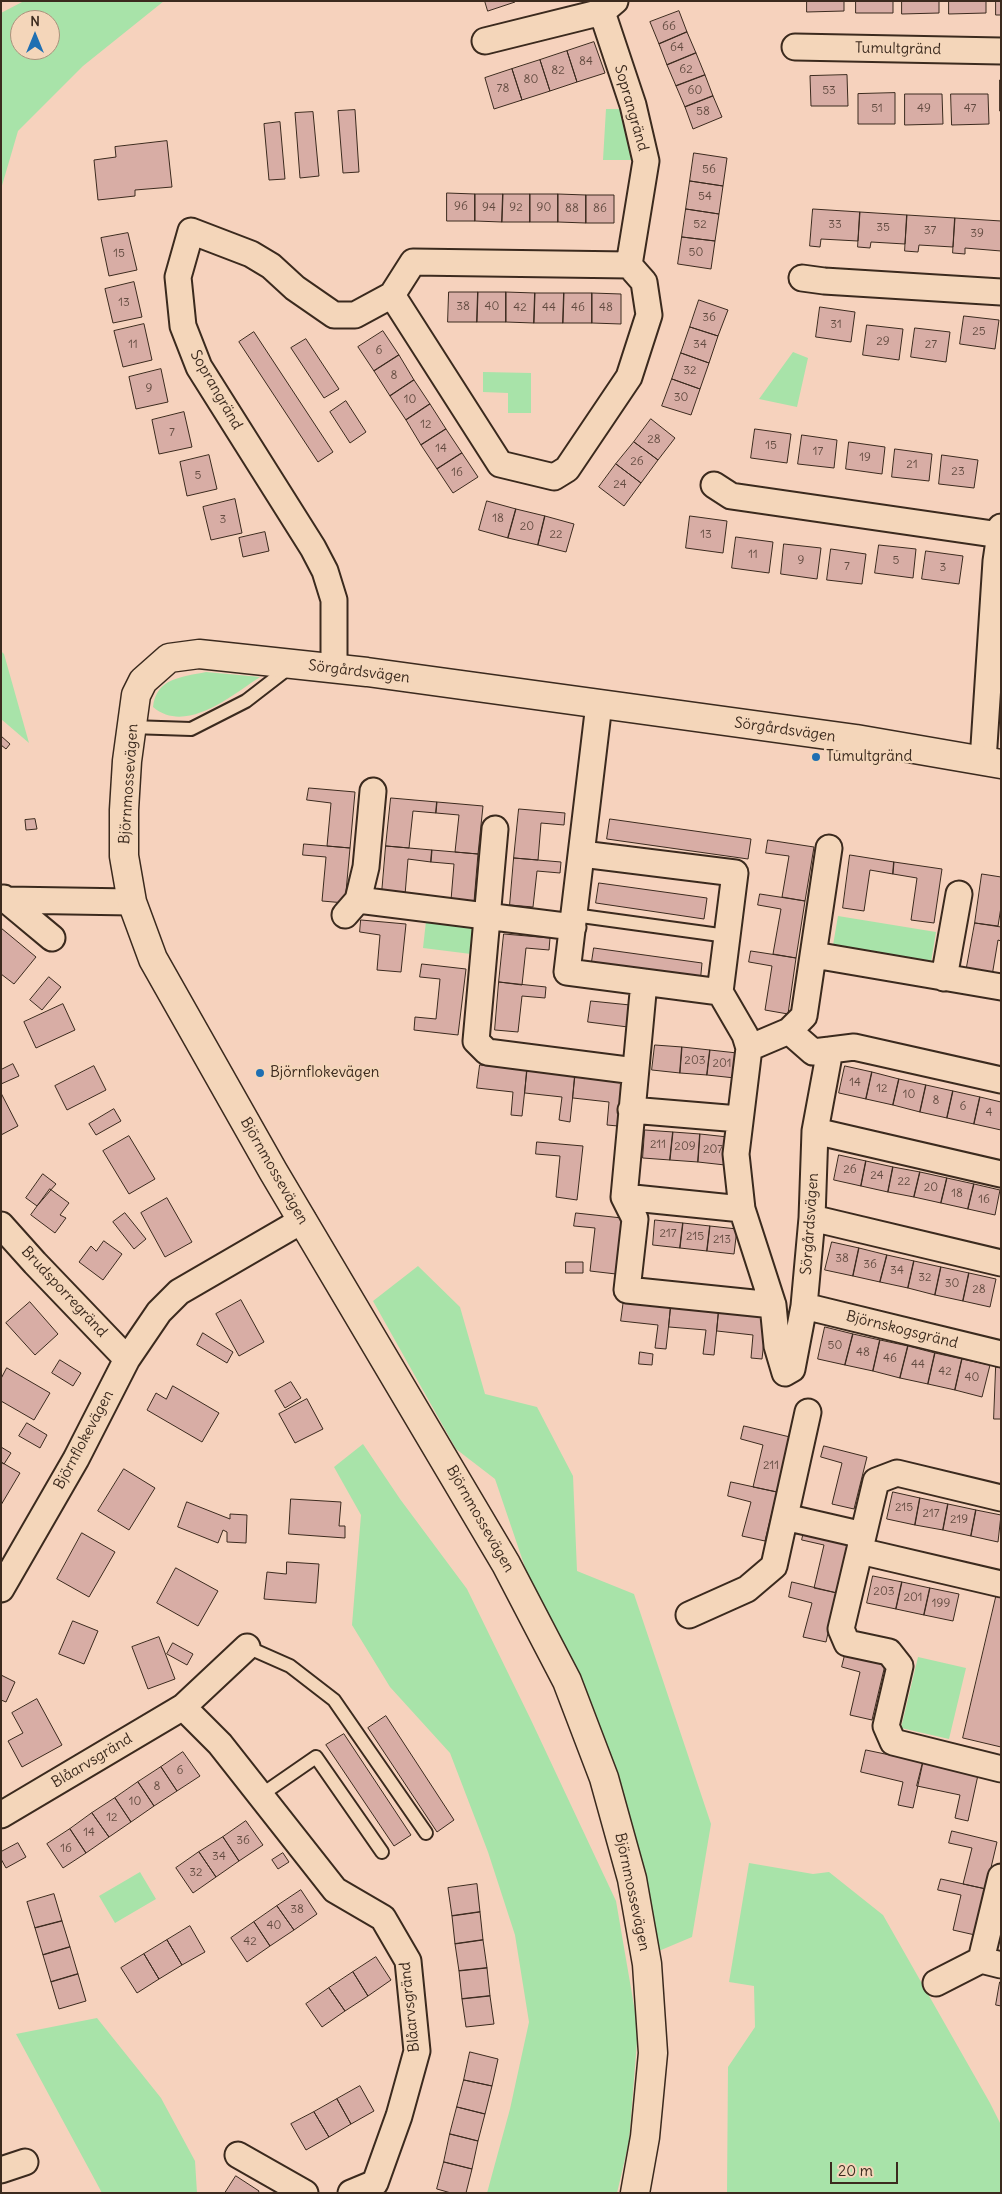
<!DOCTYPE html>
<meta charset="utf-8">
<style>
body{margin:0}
#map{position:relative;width:1002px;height:2194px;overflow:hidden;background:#f6d2bd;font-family:Delius,sans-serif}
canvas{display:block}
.frame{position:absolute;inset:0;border:2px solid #3b2a1e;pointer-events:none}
.north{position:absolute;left:10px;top:10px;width:50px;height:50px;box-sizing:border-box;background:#f4d6ba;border:1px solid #aa917c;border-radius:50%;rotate:0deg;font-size:14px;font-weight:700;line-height:20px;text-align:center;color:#3b2a1e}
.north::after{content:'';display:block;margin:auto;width:18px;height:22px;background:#1f6fb2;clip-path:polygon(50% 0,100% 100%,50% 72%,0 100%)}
.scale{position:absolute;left:830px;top:2162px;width:68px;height:22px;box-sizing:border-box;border:2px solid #3b2a1e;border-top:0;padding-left:6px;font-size:15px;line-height:18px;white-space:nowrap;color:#3b2a1e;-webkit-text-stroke:4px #f4d6ba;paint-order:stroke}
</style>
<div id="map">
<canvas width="1002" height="2194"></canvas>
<div class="frame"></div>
<div class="north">N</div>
<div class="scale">20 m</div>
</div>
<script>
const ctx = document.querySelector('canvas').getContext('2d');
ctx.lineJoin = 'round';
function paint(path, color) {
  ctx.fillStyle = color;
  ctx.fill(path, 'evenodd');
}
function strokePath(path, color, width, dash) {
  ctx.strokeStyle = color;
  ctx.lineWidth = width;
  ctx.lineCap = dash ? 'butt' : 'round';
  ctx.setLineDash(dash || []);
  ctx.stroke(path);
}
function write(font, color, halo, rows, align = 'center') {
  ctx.font = font + ' Delius,sans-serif';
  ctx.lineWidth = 5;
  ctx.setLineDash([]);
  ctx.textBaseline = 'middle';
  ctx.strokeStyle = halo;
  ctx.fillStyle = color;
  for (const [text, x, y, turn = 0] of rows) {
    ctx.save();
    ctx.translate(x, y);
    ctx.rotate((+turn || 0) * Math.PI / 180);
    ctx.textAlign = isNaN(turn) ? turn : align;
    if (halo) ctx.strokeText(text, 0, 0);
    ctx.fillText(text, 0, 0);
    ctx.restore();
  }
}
paint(new Path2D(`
 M24,1H164L83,66L18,131L1,189V13ZM20,20H50V50H20Z
 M606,109H627L637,160H603Z
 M793,352L808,358L797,407L759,399Z
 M483,372L531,373V413H508V393L483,392Z
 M1,651L4,654L29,743L1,719Z
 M206,672L260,677C232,695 186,735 153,707C156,678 182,677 206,672Z
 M838,916L936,932L930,968L832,951Z
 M426,921L474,926L471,954L423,948Z
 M418,1266L460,1307L485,1394L537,1407L573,1476L577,1571L634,1594L711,1824L692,1937L654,1953L580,1676L528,1576L495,1479L456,1449L373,1301Z
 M363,1444L400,1499L467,1589L531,1720L616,1901L638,2029L629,2142L617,2193H487L510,2109L529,2022L515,1935L488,1852L450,1753L390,1687L352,1625L361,1515L334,1467Z
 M918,1657L966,1668L949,1739L901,1728Z
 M749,1863L813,1874L829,1872L883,1915L990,2103L1001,2125V2193H727L728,2067L755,2027L754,1986L729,1982Z
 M140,1872L156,1899L115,1923L99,1896Z
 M97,2018L161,2098L195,2161L197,2193H102L16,2034Z`), '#a8e3a9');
const building = new Path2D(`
 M485,1H515V2L488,11Z
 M807,1H844V11L807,12Z
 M856,1H893V13H856Z
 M902,1H939V13L902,14Z
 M949,1H986V13L949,14Z
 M996,1H1001V15H996Z
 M679,11L687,32L659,44L650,22Z
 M687,32L696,53L667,65L659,44Z
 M594,42L605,73L577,82L567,51Z
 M567,51L577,82L550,91L540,60Z
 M696,53L705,75L676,86L667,65Z
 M540,60L550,91L522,100L512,69Z
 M512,69L522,100L494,109L485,78Z
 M705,75L713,96L685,107L676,86Z
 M847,75L848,106H811L810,76Z
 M1000,80H1001V111H1000Z
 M895,93V124H858V94Z
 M905,94H942L943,124L905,125Z
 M951,94H988L989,124L952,125Z
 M713,96L722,117L693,129L685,107Z
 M355,110L359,172L343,173L338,111Z
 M313,112L319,176L300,178L295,113Z
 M280,122L285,179L269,180L264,124Z
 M167,141L172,187L135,190V196L98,200L94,160L116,157L115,147Z
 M694,153L727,158L723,186L690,181Z
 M690,181L723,186L719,214L686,209Z
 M447,193L475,194V221H447Z
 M475,194H503L502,222L475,221Z
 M503,194H530V222H502Z
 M530,194H558V222H530Z
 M558,194L586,195V223L558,222Z
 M586,195H614V223H586Z
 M686,209L719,214L715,241L682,237Z
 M813,209L860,212L858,241L821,239L820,247L810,246Z
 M860,212L907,215L905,244L871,242L870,248L858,247Z
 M907,215L955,218L953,247L919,245L918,252L905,251Z
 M955,218L1001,221V251L965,248V254L953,253Z
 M128,233L137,270L109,276L101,238Z
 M682,237L715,241L711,269L678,264Z
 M134,282L142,317L113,323L105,289Z
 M449,292H478L477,322H448Z
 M478,292H506V322H477Z
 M506,292L535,293L534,323L506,322Z
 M535,293H564L563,323H534Z
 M564,293H592V323H563Z
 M592,293L621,294V324L592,323Z
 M699,300L728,310L718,336L690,327Z
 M820,307L855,312L851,342L816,337Z
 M964,316L999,320L995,349L960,344Z
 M144,324L152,360L123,367L114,331Z
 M867,325L903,329L899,360L863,355Z
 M690,327L718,336L709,363L681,353Z
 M915,328L950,332L946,362L911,357Z
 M383,331L399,355L374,371L358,347Z
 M254,332L333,452L318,462L239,342Z
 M306,339L339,389L324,398L291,348Z
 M681,353L709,363L700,389L672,379Z
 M399,355L414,380L390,396L374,371Z
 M161,369L168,402L136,409L129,377Z
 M672,379L700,389L691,415L662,406Z
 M414,380L430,404L406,420L390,396Z
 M346,401L366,432L350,443L330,412Z
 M430,404L446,429L421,445L406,420Z
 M184,412L192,447L159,454L152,420Z
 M651,419L675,438L658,460L634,442Z
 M446,429L462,453L437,469L421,445Z
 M755,429L791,434L787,463L751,458Z
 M802,435L837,440L834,468L798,464Z
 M634,442L658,460L641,483L616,464Z
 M849,442L885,447L882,474L846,469Z
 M895,449L932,454L929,481L892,477Z
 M462,453L478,477L453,493L437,469Z
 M209,455L217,489L187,496L180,462Z
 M942,455L978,460L974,488L939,484Z
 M616,464L641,483L624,506L599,487Z
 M235,499L242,533L211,540L203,507Z
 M487,501L516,509L508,538L479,530Z
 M516,509L545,516L538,545L508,538Z
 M545,516L574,524L566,552L538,545Z
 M690,516L727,521L723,553L686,548Z
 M265,532L269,551L243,557L239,538Z
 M736,537L773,542L769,573L732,568Z
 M784,544L821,548L817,579L781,574Z
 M879,545L916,549L913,578L875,573Z
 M831,549L866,554L862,584L827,580Z
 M926,551L963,556L959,584L922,579Z
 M1,736L10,744L6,749L1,745Z
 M309,788L355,792L350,848L327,846L331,803L307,800Z
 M391,798L437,802L436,813L413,811L409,848L386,846Z
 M437,802L483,806L478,854L455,852L459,815L436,813Z
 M519,809L565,813L564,825L541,823L538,860L514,858Z
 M35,819L37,829L26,830L25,820Z
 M610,819L751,839L748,859L607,839Z
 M768,840L814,847L805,901L782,897L789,856L766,853Z
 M304,844L350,848L345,903L322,901L326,857L303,855Z
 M386,846L432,850L431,862L408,859L405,895L382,893Z
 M432,850L478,854L474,902L451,900L454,864L431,862Z
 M850,855L894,862L893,874L870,870L864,911L843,908Z
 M514,858L561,862L560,873L537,871L533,907L510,905Z
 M894,862L942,869L934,923L911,920L917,878L893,874Z
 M982,874L1001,877V907L998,926L975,923Z
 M599,883L707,898L704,919L596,903Z
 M760,894L805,901L796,958L773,954L781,909L758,905Z
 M361,920L406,924L401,972L377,970L380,935L360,932Z
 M975,923L1001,927V941L998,940L992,976L966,972Z
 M1,928L36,957L14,984L1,974Z
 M504,934L550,938L549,950L526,948L522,985L499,982Z
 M594,948L702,963L700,984L591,968Z
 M751,951L796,958L788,1014L765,1010L772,966L749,962Z
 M422,964L466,969L458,1035L414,1030L415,1017L436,1019L440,979L420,977Z
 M49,977L61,987L42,1010L30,1000Z
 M499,982L546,987L545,998L522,996L518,1032L495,1030Z
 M591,1001L630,1005L628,1027L588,1022Z
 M63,1004L75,1030L36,1048L24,1022Z
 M655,1045L682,1047L680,1073L652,1070Z
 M682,1047L710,1050L707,1075L680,1073Z
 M710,1050L737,1053L735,1078L707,1075Z
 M13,1064L19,1076L1,1084V1070Z
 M480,1065L527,1070L522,1116L511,1115L513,1092L477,1088Z
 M94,1066L106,1090L67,1110L55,1086Z
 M845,1066L872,1072L866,1099L839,1093Z
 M527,1070L575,1075L570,1122L559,1120L562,1097L525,1093Z
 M872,1072L899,1079L893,1105L866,1099Z
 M575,1075L623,1080L618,1126L607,1125L609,1102L573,1098Z
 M899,1079L926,1085L920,1112L893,1105Z
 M926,1085L953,1091L947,1118L920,1112Z
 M953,1091L980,1097L974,1124L947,1118Z
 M1,1093L18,1126L1,1135Z
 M980,1097L1001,1102V1130L974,1124Z
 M114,1109L121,1121L96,1135L89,1124Z
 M645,1130L673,1132L670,1160L643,1158Z
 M673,1132L700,1134L698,1162L670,1160Z
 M700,1134L728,1137L725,1165L698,1162Z
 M129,1136L155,1179L129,1194L103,1151Z
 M537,1142L583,1146L577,1200L556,1197L560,1156L536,1154Z
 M839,1155L866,1161L861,1186L834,1180Z
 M866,1161L893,1167L888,1192L861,1186Z
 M893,1167L920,1172L914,1197L888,1192Z
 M920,1172L947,1178L941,1203L914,1197Z
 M43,1174L56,1184L37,1206L26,1198Z
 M947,1178L974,1184L968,1209L941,1203Z
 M974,1184L1000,1190L995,1215L968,1209Z
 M50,1189L69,1203L60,1215L66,1218L55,1233L31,1215Z
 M167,1198L192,1242L165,1257L141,1213Z
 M125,1213L146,1239L134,1249L113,1222Z
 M576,1213L622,1218L616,1274L590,1271L595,1228L574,1226Z
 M655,1220L683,1223L680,1248L653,1245Z
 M683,1223L710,1226L707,1251L680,1248Z
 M710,1226L737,1229L734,1254L707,1251Z
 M104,1241L122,1254L103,1280L79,1262L91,1246L96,1251Z
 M832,1242L859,1248L853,1276L825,1270Z
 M859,1248L887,1255L880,1282L853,1276Z
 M887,1255L914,1261L908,1288L880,1282Z
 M914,1261L941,1267L935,1295L908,1288Z
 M566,1262H583V1273H566Z
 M941,1267L969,1273L963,1301L935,1295Z
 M969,1273L996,1279L990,1307L963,1301Z
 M624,1299L671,1304L666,1349L655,1348L658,1325L621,1321Z
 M241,1300L264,1342L239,1356L216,1314Z
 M30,1302L58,1334L35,1355L6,1323Z
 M671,1304L719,1308L714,1355L703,1354L706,1330L669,1327Z
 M719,1308L767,1314L762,1359L751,1358L753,1335L717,1331Z
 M825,1327L853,1334L845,1365L818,1359Z
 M203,1333L233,1352L227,1363L197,1345Z
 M853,1334L880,1340L873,1371L845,1365Z
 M880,1340L908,1346L900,1378L873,1371Z
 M908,1346L935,1353L928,1384L900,1378Z
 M640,1352L653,1354L652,1365L639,1364Z
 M935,1353L962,1359L955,1390L928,1384Z
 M962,1359L990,1365L982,1397L955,1390Z
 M60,1360L81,1373L73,1386L52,1373Z
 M996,1367L1001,1368V1419H994Z
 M7,1368L50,1393L34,1420L1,1401V1379Z
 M291,1382L301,1398L285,1408L275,1391Z
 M173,1386L219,1413L202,1442L147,1410L156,1393L166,1399Z
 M307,1399L323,1429L295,1443L279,1414Z
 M27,1423L47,1435L40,1448L19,1436Z
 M744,1426L790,1437L777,1492L753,1487L763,1445L741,1439Z
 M824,1446L867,1457L854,1509L832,1504L842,1463L821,1457Z
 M1,1447L11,1453L4,1464L1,1462Z
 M1,1462L20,1473L1,1505Z
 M124,1469L155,1488L129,1530L98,1511Z
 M731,1482L777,1492L765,1541L742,1536L751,1502L728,1496Z
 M893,1492L920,1498L915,1525L887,1519Z
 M920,1498L948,1504L943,1530L915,1525Z
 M291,1499L341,1502L339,1526H345V1538L289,1534Z
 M187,1502L230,1519V1514L247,1515L246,1543L227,1542V1532L223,1530L218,1543L178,1527Z
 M948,1504L976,1510L971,1536L943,1530Z
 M976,1510L1001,1515L998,1542L971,1536Z
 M805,1527L851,1538L837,1593L814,1588L824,1545L802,1540Z
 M82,1533L115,1552L89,1597L57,1579Z
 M287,1562L319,1564L316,1603L264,1599L267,1572L286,1574Z
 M176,1568L218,1591L198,1626L157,1603Z
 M873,1576L902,1582L896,1609L867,1603Z
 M792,1582L837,1593L826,1642L803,1637L812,1603L789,1597Z
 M902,1582L930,1588L924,1615L896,1609Z
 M930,1588L959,1594L953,1621L924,1615Z
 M997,1593L1001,1594V1747L963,1738Z
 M73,1621L98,1631L84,1664L59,1654Z
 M159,1637L175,1679L148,1689L132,1647Z
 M173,1643L193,1654L187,1665L167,1654Z
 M845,1655L885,1665L872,1720L850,1715L860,1672L842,1667Z
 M1,1675L15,1682L6,1702L1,1700Z
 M37,1699L62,1745L22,1767L8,1741L23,1733L12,1713Z
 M386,1716L454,1820L437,1832L368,1728Z
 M344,1734L411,1835L394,1846L326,1745Z
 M866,1750L923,1762L913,1808L898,1805L903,1782L861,1772Z
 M183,1752L200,1776L177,1791L161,1767Z
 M923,1762L978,1775L968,1821L955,1818L960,1795L917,1786Z
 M161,1767L177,1791L154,1806L138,1782Z
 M138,1782L154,1806L131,1822L115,1798Z
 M115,1798L131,1822L109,1837L92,1813Z
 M92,1813L109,1837L86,1853L70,1829Z
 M246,1821L263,1845L239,1861L223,1837Z
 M70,1829L86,1853L63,1868L47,1844Z
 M952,1831L997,1842L986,1889L963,1884L972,1848L949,1843Z
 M223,1837L239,1861L216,1877L199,1852Z
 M18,1843L26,1857L6,1868L1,1859V1852Z
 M199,1852L216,1877L193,1893L176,1868Z
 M283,1853L289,1862L278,1869L272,1860Z
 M941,1879L986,1889L975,1935L953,1930L961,1895L938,1890Z
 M477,1884L480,1912L452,1916L448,1888Z
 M301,1890L317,1914L294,1930L277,1906Z
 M54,1894L62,1921L35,1928L27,1902Z
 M277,1906L294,1930L270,1946L254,1922Z
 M480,1912L483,1940L455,1944L452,1916Z
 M62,1921L70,1947L43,1955L35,1928Z
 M254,1922L270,1946L247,1962L231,1938Z
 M190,1926L205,1952L182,1965L167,1940Z
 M167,1940L182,1965L159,1979L144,1954Z
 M483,1940L487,1968L459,1971L455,1944Z
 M70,1947L78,1974L51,1982L43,1955Z
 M144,1954L159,1979L137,1993L121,1968Z
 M376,1957L391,1980L368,1996L353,1972Z
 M487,1968L490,1996L462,1999L459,1971Z
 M353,1972L368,1996L345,2011L329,1988Z
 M78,1974L86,2001L59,2009L51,1982Z
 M1000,1982H1001V2006L996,2005Z
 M329,1988L345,2011L322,2027L306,2004Z
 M490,1996L494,2024L466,2027L462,1999Z
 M470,2052L498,2059L492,2086L464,2080Z
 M464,2080L492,2086L485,2114L457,2107Z
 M360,2086L374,2111L351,2124L337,2099Z
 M337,2099L351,2124L329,2137L314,2112Z
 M457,2107L485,2114L478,2141L450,2134Z
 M314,2112L329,2137L306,2150L291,2124Z
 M450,2134L478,2141L472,2169L444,2162Z
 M444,2162L472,2169L466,2193H451L437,2189Z
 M236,2176L259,2191L258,2193H225Z`);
paint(building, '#d8ada5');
strokePath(building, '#3b2a1e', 1);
const lane = new Path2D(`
 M131,727L191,729L246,701L290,667
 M574,915L727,936
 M247,1647L290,1666L334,1700L426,1833
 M261,1795L316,1757L382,1852`);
const street = new Path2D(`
 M485,41L602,12L615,1
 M795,47L1001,51
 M802,278L824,281L1001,292
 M392,295L413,262L629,265
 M714,485L731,496L1000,535
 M334,668V600L325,571L313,548L199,367L183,326L178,277L191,231L251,254L271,266L295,288L334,315H355L392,295L500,464L554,477L567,469L629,377L649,315L644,282L629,265L646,161L633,105L602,12
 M983,761L996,561L1001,527
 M495,829L476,1041L487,1052L635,1071
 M582,854L735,873L720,992L567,972L599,704
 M4,898L52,938
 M7,900L132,902
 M358,900L573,927
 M345,915L358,900L366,867L373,791
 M814,955L1001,987
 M944,978L959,894
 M644,982L624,1197L635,1219L627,1290L773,1305
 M720,992L745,1035L749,1048L736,1154L742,1209L773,1305L777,1346L785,1373L792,1369L804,1306L812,1218L815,1131L830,1050L813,1052L789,1031
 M749,1048L789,1031L804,1016L829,848
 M830,1050L854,1047L1001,1080
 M631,1110L739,1119
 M815,1131L1001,1174
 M624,1197L742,1209
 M812,1218L1001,1263
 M1,1225L35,1263L127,1359
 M804,1306L1001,1354
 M1001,1498L897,1473L876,1481L841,1629L847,1643L889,1652L900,1666L886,1726L893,1742L1001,1769
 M785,1517L863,1535
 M860,1551L1001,1584
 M1,1589L76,1459L127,1359L159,1312L179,1292L303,1220
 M689,1615L747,1589L774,1566L808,1412
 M183,1707L220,1744L335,1890L383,1918L408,1961L417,2051L399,2116L375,2183L351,2193
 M1,1815L183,1707L247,1647
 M981,1960L1001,1877
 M936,1983L981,1960L1001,1965
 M238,2155L305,2193
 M1,2170L25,2162`);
const secondary = new Path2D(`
 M635,2193L645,2137L653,2053L647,1964L632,1879L604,1778L567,1681L506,1564L273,1171L153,959L132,902L124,856V810L127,761L136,695L143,681L169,658L199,654L218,656L367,672L856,739L1001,764`);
strokePath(lane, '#3b2a1e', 16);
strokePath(street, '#3b2a1e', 29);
strokePath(secondary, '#3b2a1e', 31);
strokePath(lane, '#f4d6ba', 12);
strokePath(street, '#f4d6ba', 25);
strokePath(secondary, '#f4d6ba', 28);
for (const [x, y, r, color] of [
 [816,757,5,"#1f6fb2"],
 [260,1073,5,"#1f6fb2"]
]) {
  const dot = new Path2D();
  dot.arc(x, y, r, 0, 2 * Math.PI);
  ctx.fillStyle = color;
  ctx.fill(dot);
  strokePath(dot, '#f4d6ba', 2);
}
write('12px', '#624b40', null, [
 ["66",669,27],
 ["64",677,48],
 ["84",586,62],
 ["62",686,70],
 ["82",558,71],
 ["80",531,80],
 ["78",503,89],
 ["60",695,91],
 ["53",829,91],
 ["51",877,109],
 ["49",924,109],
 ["47",970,109],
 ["58",703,112],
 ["56",709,170],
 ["54",705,197],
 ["96",461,207],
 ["94",489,208],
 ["92",516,208],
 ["90",544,208],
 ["88",572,209],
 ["86",600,209],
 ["52",700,225],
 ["33",835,225],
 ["35",883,228],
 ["37",930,231],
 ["39",977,234],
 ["50",696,253],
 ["15",119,254],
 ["13",124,303],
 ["38",463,307],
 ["40",492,307],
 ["42",520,308],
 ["44",549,308],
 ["46",578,308],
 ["48",606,308],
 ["36",709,318],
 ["31",836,325],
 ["25",979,332],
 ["29",883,342],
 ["11",133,345],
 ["34",700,345],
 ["27",931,345],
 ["6",379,351],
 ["32",690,371],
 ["8",394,376],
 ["9",149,389],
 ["30",681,398],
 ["10",410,400],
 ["12",426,425],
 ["7",172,433],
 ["28",654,440],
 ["15",771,446],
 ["14",441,449],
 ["17",818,452],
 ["19",865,458],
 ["26",637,462],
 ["21",912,465],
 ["23",958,472],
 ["16",457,473],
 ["5",198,476],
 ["24",620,485],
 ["18",498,519],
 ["3",223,520],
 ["20",527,527],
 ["22",556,535],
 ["13",706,535],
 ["11",753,555],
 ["9",801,561],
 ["5",896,561],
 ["7",847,567],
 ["3",943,568],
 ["203",695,1061],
 ["201",722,1064],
 ["14",855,1083],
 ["12",882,1089],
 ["10",909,1095],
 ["8",936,1101],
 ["6",963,1107],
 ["4",989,1113],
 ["211",658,1145],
 ["209",685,1147],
 ["207",713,1150],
 ["26",850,1170],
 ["24",877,1176],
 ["22",904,1182],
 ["20",931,1188],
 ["18",957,1194],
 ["16",984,1200],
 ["217",668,1234],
 ["215",695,1237],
 ["213",722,1240],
 ["38",842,1259],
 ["36",870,1265],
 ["34",897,1271],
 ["32",925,1278],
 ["30",952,1284],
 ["28",979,1290],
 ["50",835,1346],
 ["48",863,1353],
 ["46",890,1359],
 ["44",918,1365],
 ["42",945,1372],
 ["40",972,1378],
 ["211",771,1466],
 ["215",904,1508],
 ["217",931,1514],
 ["219",959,1520],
 ["203",884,1592],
 ["201",913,1598],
 ["199",941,1604],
 ["6",180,1771],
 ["8",157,1787],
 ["10",135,1802],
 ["12",112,1818],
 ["14",89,1833],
 ["36",243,1841],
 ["16",66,1849],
 ["34",219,1857],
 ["32",196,1873],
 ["38",297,1910],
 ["40",274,1926],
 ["42",250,1942]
]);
write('15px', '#3b2a1e', '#f4d6ba', [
 ["Tumultgränd",898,49,1],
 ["Soprangränd",631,108,74],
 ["Soprangränd",216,390,60],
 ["Sörgårdsvägen",359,672,7],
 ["Sörgårdsvägen",785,730,8],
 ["Björnmossevägen",129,784,-86],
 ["Björnmossevägen",274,1171,60],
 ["Sörgårdsvägen",810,1224,-86],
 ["Brudsporregränd",64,1292,47],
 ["Björnskogsgränd",902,1330,14],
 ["Björnflokevägen",84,1440,-62],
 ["Björnmossevägen",480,1519,60],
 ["Blåarvsgränd",92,1761,-31],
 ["Björnmossevägen",632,1892,78],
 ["Blåarvsgränd",410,2007,-96]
]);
write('15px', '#3b2a1e', '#f4d6ba', [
 ["Tumultgränd",826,757],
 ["Björnflokevägen",270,1073]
], 'left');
</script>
